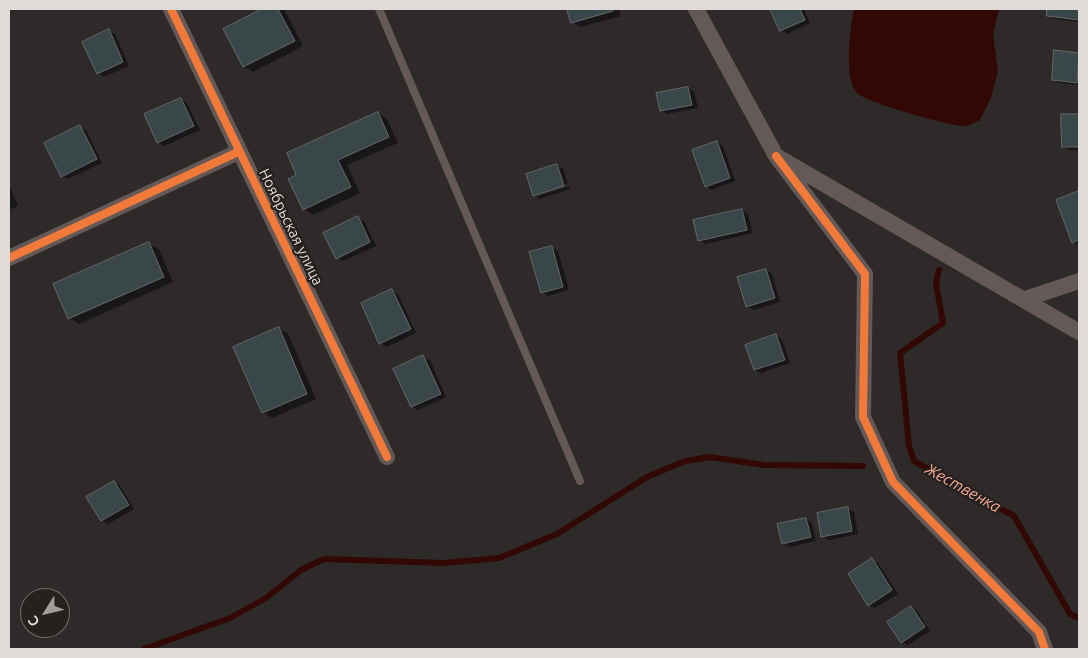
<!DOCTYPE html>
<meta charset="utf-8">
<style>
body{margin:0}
#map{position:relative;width:1088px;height:658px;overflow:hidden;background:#2e2a2a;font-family:Ubuntu,sans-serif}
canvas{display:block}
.frame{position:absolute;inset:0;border:10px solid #dfdbd9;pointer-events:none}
.north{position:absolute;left:20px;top:588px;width:50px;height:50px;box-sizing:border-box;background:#26201e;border:1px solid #706b69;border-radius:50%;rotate:234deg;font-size:14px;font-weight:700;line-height:20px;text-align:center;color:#dfdbd9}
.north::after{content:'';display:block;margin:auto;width:18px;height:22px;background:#a19d9c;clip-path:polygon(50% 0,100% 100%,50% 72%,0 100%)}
</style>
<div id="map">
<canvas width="1088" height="658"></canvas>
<div class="frame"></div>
<div class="north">С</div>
</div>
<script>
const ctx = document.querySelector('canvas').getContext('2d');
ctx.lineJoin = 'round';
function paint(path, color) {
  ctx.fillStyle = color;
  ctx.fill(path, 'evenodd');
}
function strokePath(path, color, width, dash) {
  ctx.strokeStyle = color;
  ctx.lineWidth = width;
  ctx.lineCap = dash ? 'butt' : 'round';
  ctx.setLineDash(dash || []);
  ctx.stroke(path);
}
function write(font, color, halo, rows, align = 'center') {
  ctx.font = font + ' Ubuntu,sans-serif';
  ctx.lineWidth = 4.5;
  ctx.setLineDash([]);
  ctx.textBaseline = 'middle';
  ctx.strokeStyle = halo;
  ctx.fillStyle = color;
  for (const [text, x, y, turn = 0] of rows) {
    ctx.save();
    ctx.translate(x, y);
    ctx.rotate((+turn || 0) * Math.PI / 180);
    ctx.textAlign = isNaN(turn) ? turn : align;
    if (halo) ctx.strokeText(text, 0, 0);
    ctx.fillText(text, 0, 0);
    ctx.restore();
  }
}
paint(new Path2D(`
 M854,9H999L993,35L998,71L991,98L980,120C975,122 970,125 965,126C953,127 863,102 856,92C844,77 850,27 854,9Z`), '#320804');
paint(new Path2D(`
 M265,9H284L303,46L253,72L244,66L225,29Z
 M568,9H619L621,16L581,27L572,22Z
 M771,9H804L810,23L787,34L781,30Z
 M1049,9H1079V22L1054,19L1048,16Z
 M108,31L115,34L129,66L104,77L98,73Z
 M1056,52L1079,54V85L1059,83L1053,80Z
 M688,88L694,92L698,108L667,114L661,110Z
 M181,99L187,103L200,130L164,146L158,142Z
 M378,113L387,119L398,143L347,165L360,193L313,215L304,209L298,175Z
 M1062,115H1079V150H1070L1063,147Z
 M80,127L86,130L102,163L68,179L62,176Z
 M717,142L723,146L735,181L712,190L706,186Z
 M557,166L563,169L568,183L537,193V196L569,186L570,189L540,199L534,195Z
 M9,184L18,206L9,210Z
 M1079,193V245L1073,242L1057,201Z
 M742,210L748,214L753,233L705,244L699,240Z
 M358,218L364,221L376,246L343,261L337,258Z
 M149,244L159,249L173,282L79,324L69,318Z
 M552,247L558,251L569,290L548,296L542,292Z
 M766,270L772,274L780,302L753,310L747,306Z
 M392,290L398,294L416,333L387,347L380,343Z
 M278,328L288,334L316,399L272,418L263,412Z
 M776,336L782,339L790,363L761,373L755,370Z
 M423,357L430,360L446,397L418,410L412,406Z
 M114,482L120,486L134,509L108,524L102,521Z
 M847,508L854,512L858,534L829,540L822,536Z
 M806,519L812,523L816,541L790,547L783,543Z
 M872,560L878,563L898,594L875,608L869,605Z
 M911,607L917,611L930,631L908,645L902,642Z`), '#0007');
strokePath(new Path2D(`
 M939,270L936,283L943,323L900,353L909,446L914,461L1014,516L1070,614L1079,618
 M144,649L230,618L266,598L301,570L324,559L444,563L499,558L557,534L647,477L685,461L710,457L764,465L863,466`), '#320804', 6);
const building = new Path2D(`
 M262,9H278L295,41L243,67L223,29Z
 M567,9H612L613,11L571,23Z
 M770,9H800L805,20L780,31Z
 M1047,9H1079V20L1047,16Z
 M109,29L123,62L97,74L82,42Z
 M1054,50L1079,53L1077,83L1052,80Z
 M688,87L692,105L660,111L656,93Z
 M181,98L194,126L157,143L144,114Z
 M378,112L389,137L338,160L351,187L303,210L288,179L296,175L287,153Z
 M1061,114H1079V147H1062Z
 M80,125L97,159L61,177L44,143Z
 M717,141L730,178L705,187L692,150Z
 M557,164L564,186L533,196L526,174Z
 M1079,191V240L1072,243L1056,200Z
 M742,209L747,230L698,241L693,220Z
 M358,216L370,242L336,259L323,233Z
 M149,242L164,277L68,319L53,284Z
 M552,246L563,287L541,293L529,252Z
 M766,269L775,298L746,307L737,277Z
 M392,289L411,329L379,344L361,303Z
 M279,327L307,394L262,413L233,347Z
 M776,334L785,360L754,370L745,345Z
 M423,355L441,394L411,407L393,369Z
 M114,481L129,505L101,521L86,497Z
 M848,507L852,531L821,537L817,513Z
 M806,518L811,537L782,544L777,524Z
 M872,558L892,590L868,606L848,574Z
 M911,606L925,627L901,643L887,622Z`);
paint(building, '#3a4749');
strokePath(building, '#676768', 1);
strokePath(new Path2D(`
 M379,9L580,481`), '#645956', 8);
strokePath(new Path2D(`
 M171,9L387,457
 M696,9L776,156L1079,332
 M776,156L865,274L863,417L893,482L1039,632L1045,649
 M9,258L238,152
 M1025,299L1079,281`), '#645956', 16);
strokePath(new Path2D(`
 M171,9L387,457
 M776,156L865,274L863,417L893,482L1039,632L1045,649
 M9,258L238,152`), '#f17a3a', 8);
write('15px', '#dfdbd9', '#26201e', [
 ["Ноябрьская улица",291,227,64]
]);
write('italic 16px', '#f4aa94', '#26201e', [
 ["Жественка",963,488,29]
]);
</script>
